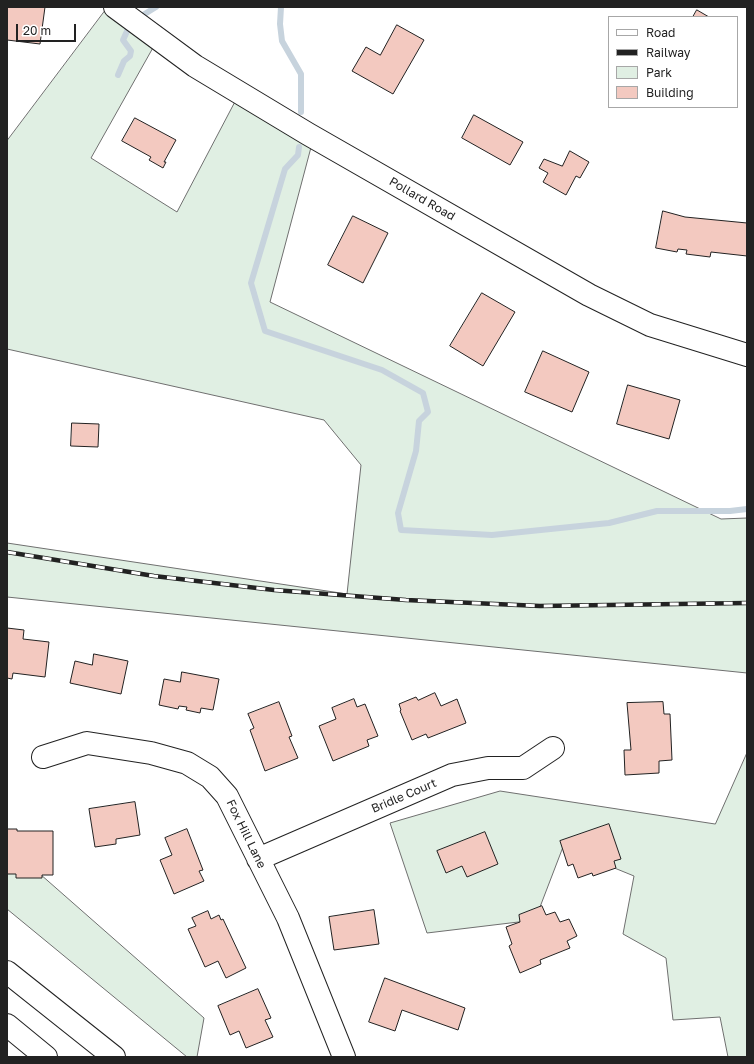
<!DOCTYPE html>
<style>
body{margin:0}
#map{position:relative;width:754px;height:1064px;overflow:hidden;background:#fff;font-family:"Golos Text",sans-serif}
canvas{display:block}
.frame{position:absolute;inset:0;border:8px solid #222;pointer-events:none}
.legend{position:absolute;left:608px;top:16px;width:130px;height:92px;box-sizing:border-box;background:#fff;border:1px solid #a7a7a7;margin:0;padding:5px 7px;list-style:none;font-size:12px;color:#222}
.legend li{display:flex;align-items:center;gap:8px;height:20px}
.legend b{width:20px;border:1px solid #a7a7a7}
.scale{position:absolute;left:16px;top:24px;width:60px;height:18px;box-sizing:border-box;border:2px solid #222;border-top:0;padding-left:5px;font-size:12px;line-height:14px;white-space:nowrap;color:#222;-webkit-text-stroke:3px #fff;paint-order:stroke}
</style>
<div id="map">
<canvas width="754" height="1064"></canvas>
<div class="frame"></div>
<ul class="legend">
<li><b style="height:5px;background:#fff"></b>Road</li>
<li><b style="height:5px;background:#222"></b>Railway</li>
<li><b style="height:11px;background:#e0efe3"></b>Park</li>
<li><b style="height:11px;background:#f3c9c0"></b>Building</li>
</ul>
<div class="scale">20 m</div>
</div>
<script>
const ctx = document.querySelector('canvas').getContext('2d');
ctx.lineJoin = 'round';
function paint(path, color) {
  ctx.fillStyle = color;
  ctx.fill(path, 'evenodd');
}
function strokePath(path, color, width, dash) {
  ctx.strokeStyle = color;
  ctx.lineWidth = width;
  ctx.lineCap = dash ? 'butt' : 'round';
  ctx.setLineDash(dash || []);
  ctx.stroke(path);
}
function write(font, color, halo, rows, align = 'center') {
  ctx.font = font + ' "Golos Text",sans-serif';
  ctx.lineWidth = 3;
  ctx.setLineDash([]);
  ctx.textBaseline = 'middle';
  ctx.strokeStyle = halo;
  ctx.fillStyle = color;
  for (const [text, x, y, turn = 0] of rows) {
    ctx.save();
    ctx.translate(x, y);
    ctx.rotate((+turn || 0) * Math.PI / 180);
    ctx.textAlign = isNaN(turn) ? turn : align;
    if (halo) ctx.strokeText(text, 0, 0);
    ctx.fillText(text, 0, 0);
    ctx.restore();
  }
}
const green = new Path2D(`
 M108,7L159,37L91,158L177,212L239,94L314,136L270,302L721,519L747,518V673L7,597V543L347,594L361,465L324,420L7,349V141Z
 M747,753V1057H728L720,1017L673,1020L666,958L623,934L634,876L563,847L535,920L427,933L390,823L500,791L715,824Z
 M7,845L204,1018L197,1057H187L7,909Z`);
paint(green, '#e0efe3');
strokePath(green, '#6f6f6f', 1);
strokePath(new Path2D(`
 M281,7L280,24L282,41L301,74V112
 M143,15L156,7
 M118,75L124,61L130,56L131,51L123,40L128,29
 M299,147L298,155L285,169L251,283L265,331L382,370L423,393L428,412L419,421L416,451L398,513L401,530L492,535L609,523L657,511H730L747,509`), '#c7d3dd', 6);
const building = new Path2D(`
 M7,7H45L40,44L7,40Z
 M697,10L709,17H693Z
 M397,25L424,40L393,94L352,71L366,47L380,55Z
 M474,115L523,142L510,165L462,138Z
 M135,118L176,140L164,162H166L163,168L149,160L151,157L122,141Z
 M570,151L589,162L580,178L576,176L566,195L543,182L548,173L539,168L544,159L562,166Z
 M663,211L685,217L747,223V256L711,252L710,257L686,254L687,250L678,249L677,252L656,248Z
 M353,216L388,233L363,283L328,265Z
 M482,293L515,312L483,366L450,346Z
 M543,351L589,372L572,412L525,392Z
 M628,385L680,400L669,439L617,424Z
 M72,423L99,424L98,447L71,446Z
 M7,628L24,630L23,639L49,642L45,677L13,673L12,679L7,678Z
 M94,654L128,661L121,694L70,683L75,661L92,665Z
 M182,672L219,679L213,710L201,708L200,713L186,710L187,707L179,706L178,709L159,705L164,679L180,682Z
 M435,693L441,706L457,699L466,723L428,738L426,734L412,740L400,711L401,710L399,704L416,697L418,700Z
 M354,699L357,707L365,704L378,736L367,740L369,746L333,761L319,726L336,719L332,708Z
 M279,702L292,736L289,737L298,758L265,771L250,730L254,728L248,714Z
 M663,702L664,714H670L672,760L659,761V773L625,775L624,750H631L627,703Z
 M135,802L140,835L116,839V844L95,847L89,809Z
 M609,824L621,859L614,861L616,868L593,876L592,873L578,878L573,864L568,866L560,841Z
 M7,829H17V831H53V875H42V878H16V874H7Z
 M187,829L203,870L199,871L204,881L174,894L160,860L172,855L165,838Z
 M485,832L498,864L467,877L462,866L446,873L437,851Z
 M542,906L546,915L555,912L560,922L569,919L577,936L567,941L570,948L540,960L541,964L520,973L509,946L512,944L506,927L520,922L519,915Z
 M374,910L379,944L334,950L329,917Z
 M208,911L211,919L219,915L221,920L223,919L246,968L226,978L218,961L205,967L188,929L196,926L192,918Z
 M385,978L465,1008L458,1030L402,1010L395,1031L369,1022Z
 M258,989L271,1018L265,1020L273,1037L246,1048L239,1031L230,1035L218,1006Z`);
paint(building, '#f3c9c0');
strokePath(building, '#222', 1);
const minor = new Path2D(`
 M115,7L195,66L308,134L589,295L650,325L747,355
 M43,757L87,743L151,753L187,763L210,777L227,796L288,918L344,1057
 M258,859L452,775L488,768H523L553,748`);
const highway = new Path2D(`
 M7,972L114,1057
 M7,1025L46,1057`);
strokePath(minor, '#222', 24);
strokePath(highway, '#222', 24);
strokePath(minor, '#fff', 22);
strokePath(highway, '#fff', 22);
const rail = new Path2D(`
 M7,552L154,576L274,590L406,600L540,606L747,603`);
strokePath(rail, '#222', 4.5);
strokePath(rail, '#fff', 3, [9]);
write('12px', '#222', '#fff', [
 ["Pollard Road",422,199,30],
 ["Bridle Court",404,796,-23],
 ["Fox Hill Lane",246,834,64]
]);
</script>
